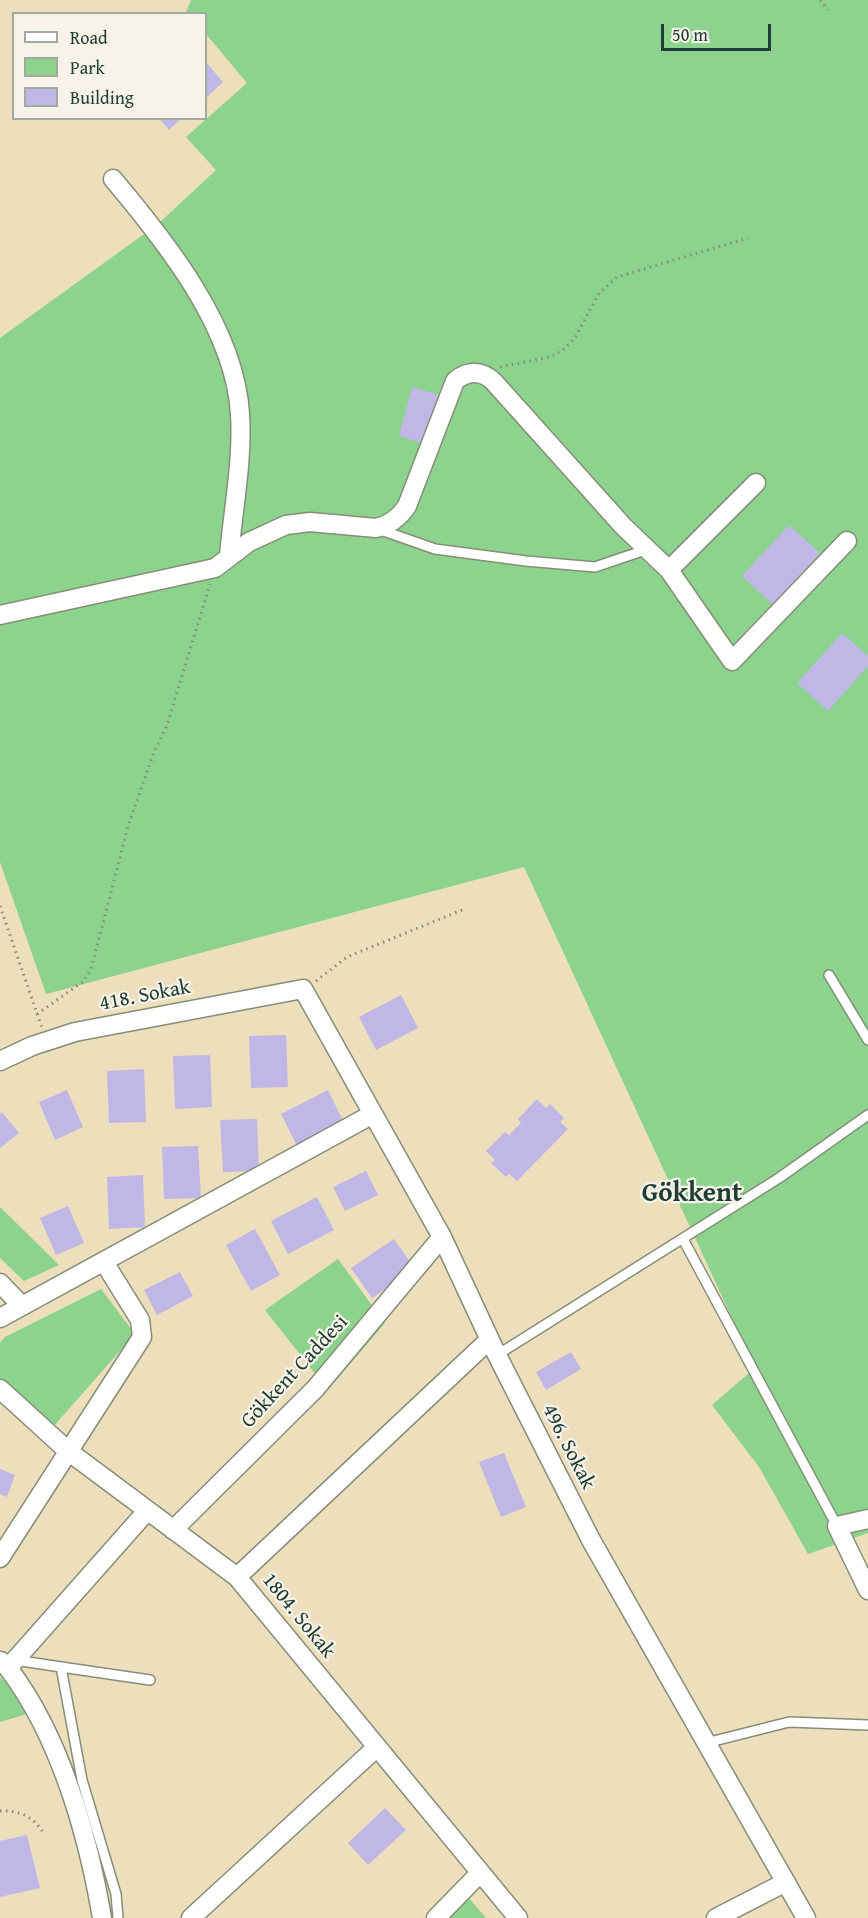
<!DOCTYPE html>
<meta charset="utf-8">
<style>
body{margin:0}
#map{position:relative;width:868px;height:1918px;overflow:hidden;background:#eddebc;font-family:"Gentium Book Plus",serif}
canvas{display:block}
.legend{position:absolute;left:12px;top:12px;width:195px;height:108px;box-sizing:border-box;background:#f7f3e8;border:2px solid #a1aaa0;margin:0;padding:8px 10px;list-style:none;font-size:18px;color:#1f3d34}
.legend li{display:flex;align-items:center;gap:12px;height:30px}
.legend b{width:30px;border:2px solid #a1aaa0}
.scale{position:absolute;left:661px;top:24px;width:110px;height:27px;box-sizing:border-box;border:3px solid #1f3d34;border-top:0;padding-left:8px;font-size:18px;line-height:21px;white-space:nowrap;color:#1f3d34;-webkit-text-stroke:4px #f7f3e8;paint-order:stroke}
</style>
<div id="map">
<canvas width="868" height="1918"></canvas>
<ul class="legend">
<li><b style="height:8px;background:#fff"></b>Road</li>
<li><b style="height:16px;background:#8cd38d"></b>Park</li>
<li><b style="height:16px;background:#c0b7e7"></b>Building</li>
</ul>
<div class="scale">50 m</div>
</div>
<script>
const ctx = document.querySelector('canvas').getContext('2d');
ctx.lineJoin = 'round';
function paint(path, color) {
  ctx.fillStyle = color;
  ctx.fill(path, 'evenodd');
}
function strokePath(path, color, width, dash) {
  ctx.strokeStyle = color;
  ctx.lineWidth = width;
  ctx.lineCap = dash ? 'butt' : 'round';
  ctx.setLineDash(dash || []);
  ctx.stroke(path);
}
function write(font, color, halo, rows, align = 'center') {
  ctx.font = font + ' "Gentium Book Plus",serif';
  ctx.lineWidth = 4.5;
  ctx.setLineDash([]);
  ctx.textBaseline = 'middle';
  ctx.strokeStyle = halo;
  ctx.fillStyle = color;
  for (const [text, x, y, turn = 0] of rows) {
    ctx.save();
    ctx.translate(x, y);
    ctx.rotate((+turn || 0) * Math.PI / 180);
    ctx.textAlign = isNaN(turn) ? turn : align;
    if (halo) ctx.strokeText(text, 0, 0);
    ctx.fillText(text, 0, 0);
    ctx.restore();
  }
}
paint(new Path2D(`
 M191,0H868V1533L808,1554L759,1467L712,1405L755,1368L524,867L46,994L0,862V338L158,224L216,170L186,137L247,83L206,34V14L186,12Z
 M0,1207L59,1265L24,1281L0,1258Z
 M338,1259L385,1323L328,1390L265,1310Z
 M101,1289L135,1334L52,1428L0,1379V1343L5,1337Z
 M0,1677L37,1711L0,1722Z
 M468,1897L486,1918H449Z`), '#8cd38d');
paint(new Path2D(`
 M206,62L223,82L206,98Z
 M159,118H182L169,130Z
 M412,387L440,395L426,444L399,436Z
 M789,525L820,553L773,605L742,576Z
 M842,633L868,656V666L828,711L797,683Z
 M401,995L418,1028L376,1050L359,1017Z
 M286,1035L288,1087L251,1088L249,1036Z
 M210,1055L212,1107L175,1109L173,1056Z
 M144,1069L146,1122L109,1123L107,1071Z
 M67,1090L83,1127L55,1140L39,1102Z
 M328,1090L344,1123L297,1146L281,1114Z
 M537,1099L546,1108L550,1104L564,1118L560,1122L568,1129L517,1181L509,1174L506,1177L491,1163L495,1160L486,1151L505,1132L509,1135L521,1123L518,1119Z
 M2,1112L19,1133L0,1148V1114Z
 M257,1119L259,1171L223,1172L220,1120Z
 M198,1146L201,1198L164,1199L162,1147Z
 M366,1171L378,1195L345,1211L333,1187Z
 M143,1175L145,1227L109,1229L107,1177Z
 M317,1197L334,1230L288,1254L271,1221Z
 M68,1206L84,1243L56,1255L40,1218Z
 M255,1229L280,1275L251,1291L226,1245Z
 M394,1239L415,1269L372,1298L351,1268Z
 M180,1272L193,1296L157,1315L144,1290Z
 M571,1352L581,1369L546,1390L536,1372Z
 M504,1453L526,1507L501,1517L479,1462Z
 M0,1469L15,1475L7,1497L0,1494Z
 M385,1808L406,1830L368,1865L348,1843Z
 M27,1835L40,1888L0,1897V1841Z`), '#c0b7e7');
const service = new Path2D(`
 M378,529L435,549L526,561L595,567L648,549
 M829,975L868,1040
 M683,1239L837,1526
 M497,1355L779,1178L868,1115
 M15,1660L61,1667L82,1780L116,1894L118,1918
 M61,1667L150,1680
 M706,1743L789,1722L868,1725`);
const minor = new Path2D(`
 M113,179C166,242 235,328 240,414C243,460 233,510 229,556
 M669,570L756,483
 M0,615L215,568L249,542L286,525L310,522L376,528C390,525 399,518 407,506L455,381C468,370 482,370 494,382L623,526L669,570L732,661L847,541
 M0,1061L32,1046L75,1032L303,989L442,1237L497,1355L591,1540L806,1918
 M0,1283L21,1305
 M0,1318L373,1114
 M0,1389L68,1451L237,1577L518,1918
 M868,1519L837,1526L868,1590
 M173,1530L315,1389L442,1237
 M0,1558L142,1337L140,1320L104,1262
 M237,1577L489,1340
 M1,1661L8,1668L147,1511
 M8,1668C60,1736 88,1835 102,1918
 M191,1918L377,1747
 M436,1918L480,1873
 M716,1918L786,1882`);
strokePath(service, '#868e78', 12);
strokePath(minor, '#868e78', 21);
strokePath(new Path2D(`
 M820,0L828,10
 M500,367L550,357L562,351L575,338L599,293L617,277L748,238
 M0,906L42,1028
 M316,981L347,957L462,910
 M37,1014L84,981L91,969L129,823L153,755L167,725L210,584
 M0,1811C20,1810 34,1817 44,1834`), '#868e78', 3, [1.5, 4.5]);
strokePath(service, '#fff', 9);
strokePath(minor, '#fff', 18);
write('21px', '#1f3d34', '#f7f3e8', [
 ["418. Sokak",145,996,-11],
 ["Gökkent Caddesi",295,1372,-47],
 ["496. Sokak",568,1447,63],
 ["1804. Sokak",298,1616,51]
]);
write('bold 27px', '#1f3d34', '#f7f3e8', [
 ["Gökkent",692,1194]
]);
</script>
